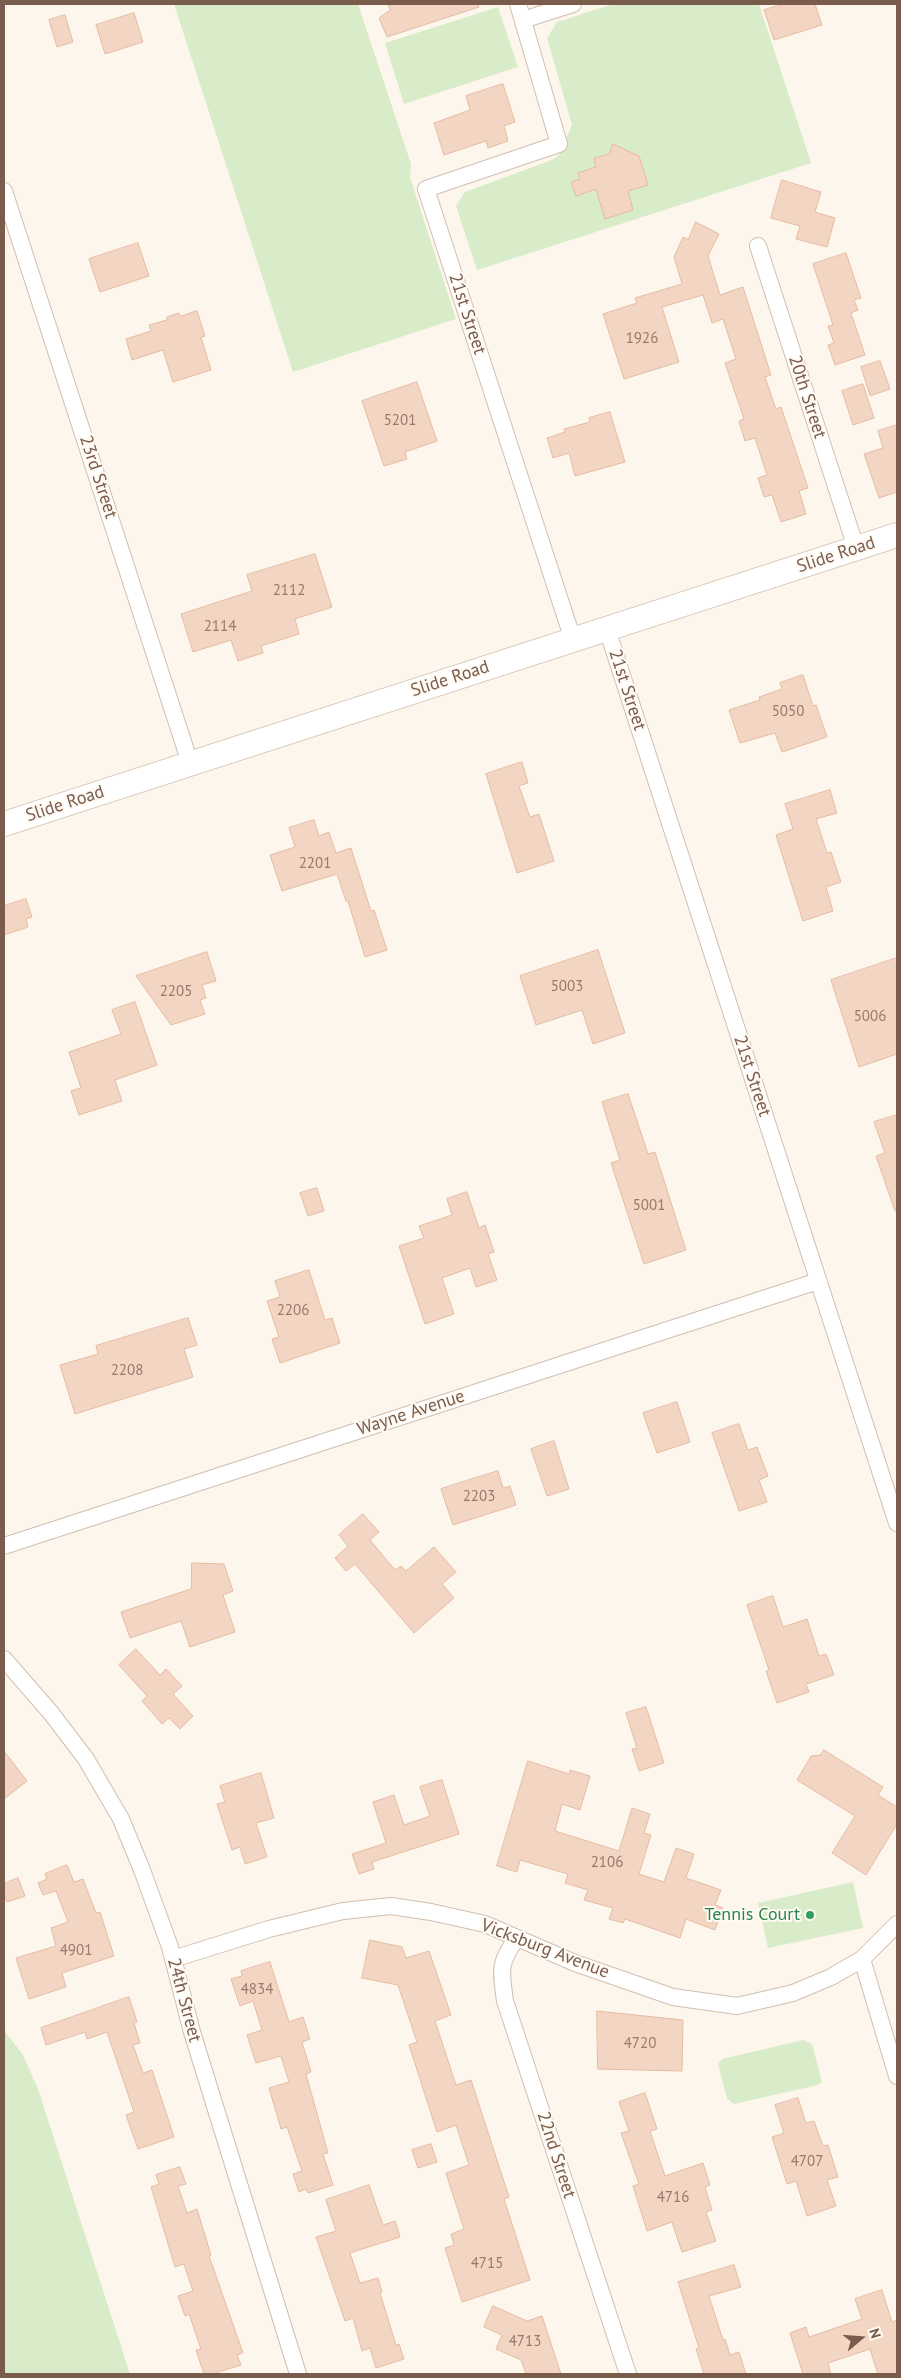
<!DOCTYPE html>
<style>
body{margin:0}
#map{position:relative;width:901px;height:2378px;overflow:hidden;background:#fdf6ec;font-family:"PT Sans",sans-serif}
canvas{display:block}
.frame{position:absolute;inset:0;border:5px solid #7a5c4d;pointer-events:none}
.north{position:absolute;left:836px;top:2313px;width:50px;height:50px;-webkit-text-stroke:4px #fffaf3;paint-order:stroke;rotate:72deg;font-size:14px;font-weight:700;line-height:20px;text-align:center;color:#7a5c4d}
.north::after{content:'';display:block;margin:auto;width:18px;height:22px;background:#7a5c4d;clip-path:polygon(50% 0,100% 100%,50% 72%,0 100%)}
</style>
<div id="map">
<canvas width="901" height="2378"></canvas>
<div class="frame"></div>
<div class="north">N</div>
</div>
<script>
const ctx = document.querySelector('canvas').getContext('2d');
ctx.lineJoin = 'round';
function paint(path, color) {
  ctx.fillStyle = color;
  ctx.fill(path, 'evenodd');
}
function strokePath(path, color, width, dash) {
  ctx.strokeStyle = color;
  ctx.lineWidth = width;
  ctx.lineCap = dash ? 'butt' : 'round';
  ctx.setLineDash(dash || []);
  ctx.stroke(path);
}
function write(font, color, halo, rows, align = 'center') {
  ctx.font = font + ' "PT Sans",sans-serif';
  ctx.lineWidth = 4;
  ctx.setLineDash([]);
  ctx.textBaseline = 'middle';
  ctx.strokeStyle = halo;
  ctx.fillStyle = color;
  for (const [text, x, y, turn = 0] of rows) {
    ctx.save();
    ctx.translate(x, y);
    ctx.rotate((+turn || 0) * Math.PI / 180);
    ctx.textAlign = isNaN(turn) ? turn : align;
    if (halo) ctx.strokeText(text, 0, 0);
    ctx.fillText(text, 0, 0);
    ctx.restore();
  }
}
paint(new Path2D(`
 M174,4H358L411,164L410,177L456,319L293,372Z
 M613,4H759L811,163L477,270L456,206L465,192L552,160L559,155L572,125L547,38L557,22Z
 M498,7L518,67L404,104L385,43Z
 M853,1882L863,1928L768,1948L758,1903Z
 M4,2030L23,2055L38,2089L130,2374H4Z
 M803,2040L812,2044L822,2082L818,2085L734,2104L727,2099L718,2064L722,2059Z`), '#d8ecc9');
const building = new Path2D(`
 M388,4H478L479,7L387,37L379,18L390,10Z
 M785,4H815L822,25L774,40L764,10Z
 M134,13L143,42L105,54L96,25Z
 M65,15L73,42L57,47L49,20Z
 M503,84L515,122L504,126L508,141L488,148L486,141L444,155L434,123L470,110L466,96Z
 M613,144L639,156L648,185L628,191L633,210L605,219L596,189L576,196L571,182L580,179L578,173L596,167L594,158L609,154Z
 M782,180L821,192L815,212L835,218L827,247L796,239L800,226L771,218Z
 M696,222L719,234L708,256L720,295L743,287L771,375L765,377L776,409L781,407L808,488L799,491L806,514L781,522L772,495L764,497L758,478L767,475L755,438L745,441L739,421L744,419L725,363L736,359L723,319L712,323L703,295L662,307L679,362L624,379L603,314L637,303L635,298L682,284L674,257L683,237L688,239Z
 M138,243L149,276L100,292L89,259Z
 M846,253L861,298L854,300L858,310L851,313L865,355L835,365L828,345L834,343L828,326L833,325L813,264Z
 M197,311L205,336L201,337L211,370L173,382L163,350L132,360L126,339L151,331L149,325L167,320V317L179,313L180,316Z
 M880,361L890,389L870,396L861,367Z
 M417,382L437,441L405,452L407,459L384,466L362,401Z
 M863,384L874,418L853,425L842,391Z
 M610,412L625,462L575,476L569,453L553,458L547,438L565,432L564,429L590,422L589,418Z
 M897,425V492L879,498L864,454L883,448L878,431Z
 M315,554L332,607L295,619L299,634L261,646L263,653L238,661L231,640L193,652L181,614L252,591L247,575Z
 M803,675L813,706L816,705L827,737L782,752L775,733L740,743L729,710L760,700L759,697L782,689L780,683Z
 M522,762L528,783L519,786L530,817L539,814L554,861L517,873L486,774Z
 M830,790L837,813L816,819L827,853L831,852L841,882L826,887L833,911L803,921L776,835L793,829L785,804Z
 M314,820L319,836L329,832L336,853L351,848L371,911L374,910L387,950L365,957L348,901H346L337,874L282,891L270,855L295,847L289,828Z
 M26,899L32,917L26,919L28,927L4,935V906Z
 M598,950L625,1033L593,1044L582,1010L536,1025L520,976Z
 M207,952L216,981L202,985L206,998L200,1000L205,1014L171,1025L136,976Z
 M897,958V1054L859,1067L831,980Z
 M135,1002L157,1065L115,1080L122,1101L79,1115L71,1091L81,1088L69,1052L121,1034L112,1010Z
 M628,1094L648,1154L655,1152L686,1250L644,1264L611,1163L620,1160L602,1102Z
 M897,1115V1210L895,1211L876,1156L885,1153L874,1122Z
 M317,1188L324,1211L308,1216L300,1193Z
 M467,1192L479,1228L485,1225L494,1252L488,1254L497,1280L476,1287L470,1268L442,1278L454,1314L425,1324L399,1246L424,1238L419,1226L452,1215L447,1199Z
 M309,1270L325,1320L332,1318L340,1343L280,1363L272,1339L279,1337L267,1301L280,1297L275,1281Z
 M188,1318L197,1345L184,1349L193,1377L75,1414L60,1365L98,1354L96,1346Z
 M677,1402L690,1442L657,1453L643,1413Z
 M739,1424L748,1450L757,1447L768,1476L759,1480L767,1502L739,1511L712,1433Z
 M554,1441L569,1489L547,1496L531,1449Z
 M498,1471L503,1488L510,1486L516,1505L453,1525L441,1489Z
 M363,1514L379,1532L370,1540L395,1570L401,1566L406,1571L434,1547L456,1572L442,1584L454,1598L414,1633L355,1564L346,1571L335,1558L348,1546L339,1535Z
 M192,1563L224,1564L233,1591L223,1595L235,1632L190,1647L181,1621L130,1638L121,1612L191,1589Z
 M773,1596L783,1627L807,1619L819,1656L826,1654L834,1675L806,1684L809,1692L777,1703L766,1671L769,1670L747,1605Z
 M136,1649L160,1675L166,1669L182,1686L173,1694L193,1716L180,1729L169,1718L162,1724L142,1701L147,1696L119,1665Z
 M646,1707L664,1763L639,1771L632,1749L637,1748L626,1713Z
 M824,1750L883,1787L878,1795L897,1807V1824L866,1875L832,1853L855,1816L797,1780L811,1756L820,1755Z
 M4,1751L27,1781L4,1799Z
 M528,1761L569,1774L570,1770L590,1776L580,1810L562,1804L555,1831L619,1851L632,1808L650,1814L644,1833L651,1835L639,1874L664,1882L676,1848L694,1854L686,1878L721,1890L715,1905L723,1908L715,1930L686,1919L680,1938L625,1919L623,1923L609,1919L613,1908L584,1900L588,1890L565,1883L568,1874L520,1860L517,1872L497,1866Z
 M261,1773L274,1818L256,1823L267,1857L245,1864L240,1847L232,1850L217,1804L225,1802L220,1786Z
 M442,1780L459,1834L372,1862L374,1869L359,1874L352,1854L386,1843L373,1802L394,1795L404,1825L430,1816L420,1787Z
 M67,1865L74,1882L83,1879L96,1913L100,1912L114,1956L62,1973L66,1987L29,1999L16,1958L56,1946L51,1928L68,1922L56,1891L43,1895L38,1883L47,1879L45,1874Z
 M18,1878L25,1896L7,1902L4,1894V1884Z
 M370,1940L402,1947L406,1958L429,1951L451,2015L435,2021L456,2085L471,2080L509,2197L504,2199L530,2280L462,2302L445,2248L454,2245L451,2234L464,2229L446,2173L469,2165L456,2125L437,2132L409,2045L417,2042L398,1985L362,1978Z
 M270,1962L289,2022L303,2017L310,2039L302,2042L311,2072L306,2074L328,2153L323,2154L333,2185L308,2193L306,2189L299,2192L293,2174L302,2171L287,2127L281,2129L269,2088L289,2082L281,2056L256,2063L247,2035L262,2030L253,2001L240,2006L231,1979L242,1976L241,1971Z
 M129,1997L137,2022L134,2023L140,2043L133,2045L143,2073L152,2070L174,2137L138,2149L126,2115L134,2112L107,2032L87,2039L85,2032L46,2045L41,2028Z
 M597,2011L683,2020L682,2071L598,2069Z
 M645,2093L657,2129L650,2131L665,2176L703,2163L710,2185L705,2187L712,2210L706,2212L716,2241L682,2252L672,2222L647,2231L633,2186L639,2184L621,2133L629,2131L619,2102Z
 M798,2098L806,2123L814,2121L823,2146L828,2145L838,2177L827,2180L836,2206L807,2216L796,2181L787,2184L772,2137L784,2133L775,2105Z
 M431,2144L437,2162L418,2168L412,2150Z
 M180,2167L186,2184L178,2186L187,2213L197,2209L211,2255L209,2256L243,2353L237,2355L241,2365L212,2374H204L196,2350L201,2349L189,2314L185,2316L178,2296L193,2291L184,2264L175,2267L151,2187L159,2184L156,2175Z
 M369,2185L383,2225L395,2221L400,2237L350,2253L360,2283L378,2278L382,2292L380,2293L396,2345L399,2344L404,2359L376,2368L370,2348L362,2351L353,2318L345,2321L316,2237L336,2231L326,2200Z
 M734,2265L741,2287L709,2296L723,2340L725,2339L730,2355L739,2352L746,2374H704L696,2349L699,2348L678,2282Z
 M882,2290L892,2322L897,2320V2374H878L870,2349L828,2363L831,2374H803L790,2333L806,2327L809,2337L862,2319L855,2299Z
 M493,2306L527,2321L542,2316L561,2374H526L521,2360L496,2349L502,2335L484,2327Z`);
paint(building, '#f3d5c3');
strokePath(building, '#e6bba3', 1);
const street = new Path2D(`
 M518,4L559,144L426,189L573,640
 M523,20L573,4
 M4,191L190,763
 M758,246L856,548
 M607,629L897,1523
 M4,1546L818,1281
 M4,1659L51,1713L86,1759L121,1819L142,1870L170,1947L192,2032L298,2374
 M517,1938C498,1964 501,1970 505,2001L628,2374
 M173,1959L269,1929L318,1917L343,1911L391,1906L431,1912L485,1924L575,1963L673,1997L737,2006L793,1993L831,1977L862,1959L897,1924
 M862,1959L897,2076`);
const secondary = new Path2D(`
 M4,824L897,535`);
strokePath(street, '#d1beb0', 18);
strokePath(secondary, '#d6c0b0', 26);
strokePath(street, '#fff', 16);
strokePath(secondary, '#fff', 24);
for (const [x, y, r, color] of [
 [810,1915,5,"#2e9e5b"]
]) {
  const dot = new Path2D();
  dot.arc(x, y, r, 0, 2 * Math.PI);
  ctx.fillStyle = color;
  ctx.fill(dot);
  strokePath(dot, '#fffaf3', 2);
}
write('15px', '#987a6a', null, [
 ["1926",642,339],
 ["5201",400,421],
 ["2112",289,591],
 ["2114",220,627],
 ["5050",788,712],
 ["2201",315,864],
 ["5003",567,987],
 ["2205",176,992],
 ["5006",870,1017],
 ["5001",649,1206],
 ["2206",293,1311],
 ["2208",127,1371],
 ["2203",479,1497],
 ["2106",607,1863],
 ["4901",76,1951],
 ["4834",257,1990],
 ["4720",640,2044],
 ["4707",807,2162],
 ["4716",673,2198],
 ["4715",487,2264],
 ["4713",525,2342]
]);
write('18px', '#7a5c4d', '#fffaf3', [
 ["21st Street",467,314,72],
 ["20th Street",807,397,72],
 ["23rd Street",98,477,72],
 ["Slide Road",836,555,-18],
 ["Slide Road",450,679,-18],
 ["21st Street",627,690,72],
 ["Slide Road",65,804,-18],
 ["21st Street",752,1076,72],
 ["Wayne Avenue",411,1413,-18],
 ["Vicksburg Avenue",545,1949,21],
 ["24th Street",184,2000,75],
 ["22nd Street",556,2155,72]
]);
write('18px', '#27864d', '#fffaf3', [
 ["Tennis Court",800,1915]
], 'right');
</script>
